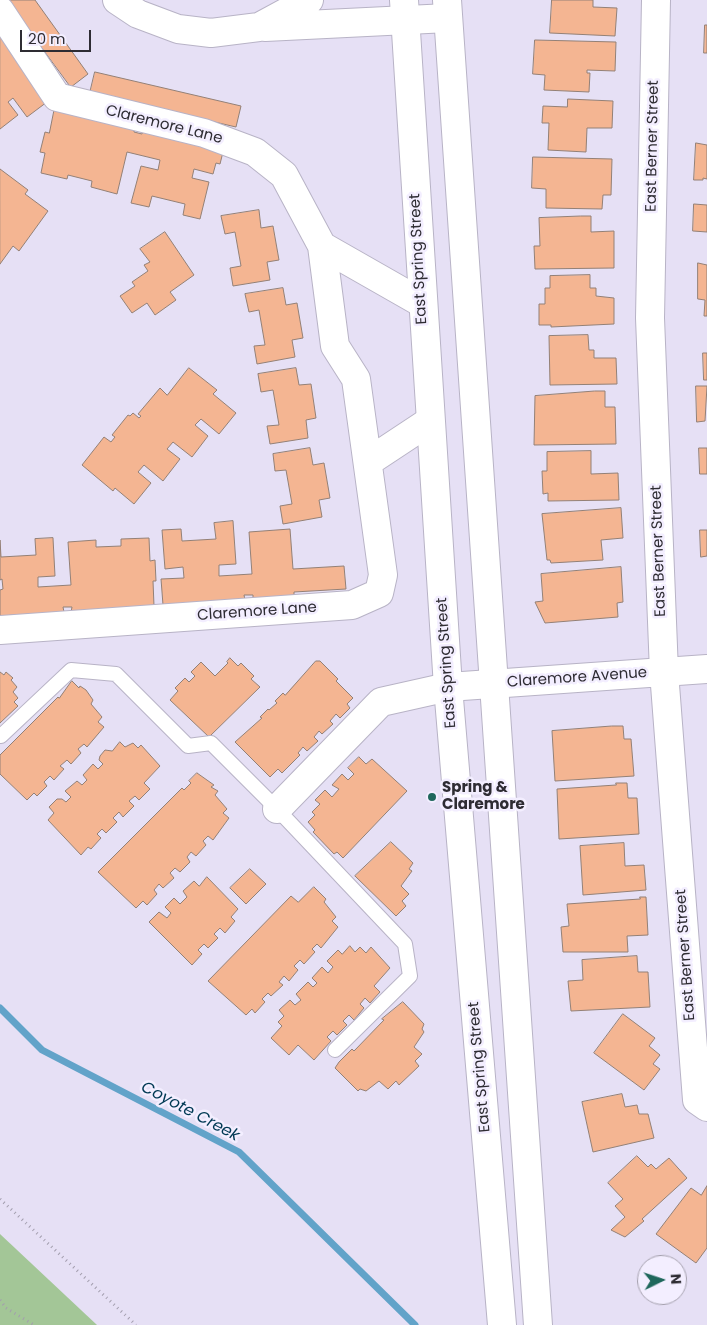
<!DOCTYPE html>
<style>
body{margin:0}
#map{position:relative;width:707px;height:1325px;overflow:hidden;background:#e6e0f5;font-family:Poppins,sans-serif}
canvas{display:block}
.north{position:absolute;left:637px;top:1255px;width:50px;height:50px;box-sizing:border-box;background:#f3eeff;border:1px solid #a4a0ad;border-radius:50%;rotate:86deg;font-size:14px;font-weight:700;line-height:20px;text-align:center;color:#2e2c33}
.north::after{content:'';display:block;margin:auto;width:18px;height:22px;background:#1f675c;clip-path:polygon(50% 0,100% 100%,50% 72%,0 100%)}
.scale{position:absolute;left:20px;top:30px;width:71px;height:22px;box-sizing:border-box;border:2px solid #2e2c33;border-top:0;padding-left:6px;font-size:15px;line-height:18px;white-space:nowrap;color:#2e2c33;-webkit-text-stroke:4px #f3eeff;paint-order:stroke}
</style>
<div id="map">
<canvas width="707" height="1325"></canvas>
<div class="north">N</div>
<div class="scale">20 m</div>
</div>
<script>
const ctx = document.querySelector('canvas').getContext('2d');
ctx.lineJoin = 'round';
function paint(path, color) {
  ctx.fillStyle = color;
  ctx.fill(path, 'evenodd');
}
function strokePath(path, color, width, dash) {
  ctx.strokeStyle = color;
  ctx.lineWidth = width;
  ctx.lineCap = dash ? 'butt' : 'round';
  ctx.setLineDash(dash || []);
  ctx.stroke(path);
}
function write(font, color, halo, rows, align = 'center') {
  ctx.font = font + ' Poppins,sans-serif';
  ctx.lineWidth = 5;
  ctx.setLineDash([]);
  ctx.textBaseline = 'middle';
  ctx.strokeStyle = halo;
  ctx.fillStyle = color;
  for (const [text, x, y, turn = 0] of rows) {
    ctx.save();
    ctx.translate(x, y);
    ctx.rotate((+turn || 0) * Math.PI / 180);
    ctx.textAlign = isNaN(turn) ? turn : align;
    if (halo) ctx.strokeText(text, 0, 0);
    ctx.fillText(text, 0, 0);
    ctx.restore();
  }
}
paint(new Path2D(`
 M0,1234L97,1325H0Z`), '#a3c697');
strokePath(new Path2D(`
 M0,1008L42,1050L239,1152L415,1325`), '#62a3c9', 7);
const building = new Path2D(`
 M7,0H35L88,74L71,87Z
 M552,0H593V7L617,8L615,36L550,33Z
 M705,25H707V53H704Z
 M0,34L51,99L27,117L13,98L8,102L18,115L0,129Z
 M535,40L616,42L615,71L587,70V73H590L589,92L544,90L545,75L533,74Z
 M95,72L241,106L236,127L90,93Z
 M568,99L613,101L612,128H587L586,152L548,150L549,123H542L543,106L567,107Z
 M55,107L135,127L134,132L142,134L144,129L224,148L220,164L216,163L213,174L194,169L192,178L209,182L200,219L183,215L185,204L152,196L149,207L131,203L141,166L158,170L160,160L127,152L117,194L91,187L92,181L68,175L67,179L41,173L45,153L40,152L45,132L49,133Z
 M696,143L707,145V179L703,178V180H694Z
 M533,157L612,159L611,195H603L602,209L546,208V189L532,188Z
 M0,169L28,190L25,194L48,211L19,251L13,246L0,264Z
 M694,204L707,205V232L693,231Z
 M259,210L261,228L273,226L279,260L267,262L270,280L233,286L230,268L241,266L235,232L225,234L221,216Z
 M581,216H591V232L614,231V268L535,269L534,246H540L539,218Z
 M165,232L194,275L170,292L176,300L155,315L147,303L132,313L120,296L135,286L132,282L148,271L144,265L150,262L140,249Z
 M698,263L707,265V316H704L705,300L698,299Z
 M590,275V288H596V296L614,298V324L551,327V325H539V304H545V288H550V276Z
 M283,288L286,305L297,303L303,338L292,340L295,357L257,364L254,346L265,345L259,310L249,312L245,294Z
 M588,335L589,350H594V358H616L617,384L550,385L549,336Z
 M703,353H707V380H704Z
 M189,368L217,390L213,394L236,413L219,434L201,419L195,425L208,436L192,457L173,442L167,449L180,459L163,481L144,465L138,472L151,483L134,504L115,488L113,491L82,465L104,437L111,442L115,437L112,435L128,415L130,416L133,413L139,418L141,416L138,414L160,388L167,395Z
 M296,368L299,385L311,384L316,418L306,420L308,438L270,444L267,426L279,425L273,390L261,392L258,374Z
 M696,386H707L705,421L697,422Z
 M595,391H605V407H615L616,444L534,445L535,396Z
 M310,448L313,465L324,463L330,498L319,500L322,517L283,524L280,506L292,504L286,470L275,471L273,454Z
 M699,448H707V474H700Z
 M591,451V474L618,473L619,500L548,501V493L543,494L542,471H547V452Z
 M621,508L623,538L601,540L603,560L551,563L550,560H547L542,514Z
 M233,521L236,564L219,565V576L252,574L249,532L290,529L293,569L344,566L346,589L294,592V597L253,600V595H244L245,600L163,605L161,579L184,578L183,567L165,569L162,530L181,529L182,541L216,539L214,523Z
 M700,530H707V556L701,557Z
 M53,538L55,576L38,577V587L71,585L68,542L96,540V547L121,546V539L149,538L150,561L155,560L156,581H153L154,606L71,612L72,607H63L64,612L0,616V590L3,589L2,579L0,580V540L1,557L36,555L35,539Z
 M621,567L623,602L617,603L618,617L545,623L535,602L543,601L541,574Z
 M230,658L238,666L241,663L254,676L251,679L260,687L209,737L170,700L178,691L175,688L185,678L189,682L195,676L191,672L201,662L215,676L228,663L227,662Z
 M316,661H320L338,679L336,681L353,698L347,704L350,708L340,718L336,714L330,721L333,724L322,734L319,731L314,737L318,741L307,751L303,747L298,753L300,755L282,773L278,769L270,777L235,742L262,718L260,717L268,709L269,710L277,703L275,701L283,693L285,695Z
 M0,672L4,675L6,672L13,678L11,680L17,687L13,692L18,698L14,702L18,706L0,723Z
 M72,681L79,688L80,686L86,690L93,700L91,704L102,717L98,722L104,727L87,747L84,744L78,749L81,753L71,764L67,760L60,766L64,769L54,780L50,776L44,782L47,786L37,796L34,793L27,800L0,774V755L58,697L59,698Z
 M612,726H623L624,739H631L634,776L555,781L552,731Z
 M120,742L125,747L133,743L138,748L141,745L160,766L144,783L150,789L139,800L135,796L129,801L134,806L123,817L119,812L113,818L117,822L106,833L102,829L97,834L101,838L91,849L88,847L81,855L48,820L54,813L49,807L57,799H62L66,802L71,797L65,791L77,781L82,785L87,780L83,775L93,764L98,769L103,764L99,760L100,756L105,750L112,751Z
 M359,757L366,764L372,759L407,791L343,858L337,852L334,854L313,832L315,830L308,822L315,815L312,812L320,804L315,800L325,790L332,797L339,789L332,785L342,774L348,780L354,774L348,768Z
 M197,773L214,785L211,787L218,791L215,795L227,809L223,813L229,818L213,840L208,836L203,841L206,845L196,856L191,852L187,857L190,862L180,872L175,868L170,873L174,878L163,888L159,884L154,890L157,894L147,905L143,901L136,908L98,872L182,788L184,790L191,783L189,781Z
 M616,783H627L628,798H637L639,834L559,839L557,789L616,785Z
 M391,842L413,863L409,869L412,871L401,886L409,894L402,901L406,906L396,916L355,876Z
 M624,843L625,866L644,865L646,890L583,895L580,846Z
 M250,869L266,884L246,904L230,888Z
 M207,877L238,909L231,917L235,921L225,933L220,928L214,934L218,938L208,948L204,944L198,950L202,954L192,965L149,922L159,912L167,918L171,913L165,907L174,898L180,904L187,897L183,891L194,881L199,886Z
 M314,887L326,899L324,902L336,917L332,921L338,927L321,948L317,944L312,949L315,952L304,964L300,960L294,966L298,970L289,981L284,976L279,982L283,985L271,996L268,993L262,999L265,1002L255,1013L252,1009L246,1015L208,981L291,896L298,902Z
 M640,897H646L648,935L627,936L628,952H563L561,927L569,926L567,904L640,899Z
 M350,946L355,952L360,947L366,953L371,947L390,968L374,986L380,992L370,1003L365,998L360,1004L364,1008L354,1020L349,1015L343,1021L347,1025L337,1035L333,1031L327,1037L331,1041L314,1060L298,1045L289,1055L271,1038L282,1026L278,1022L284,1016L279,1010L290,1000L295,1005L301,1000L296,994L308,982L313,987L317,983L312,978L322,967L328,973L333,967L327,961L338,950L342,954Z
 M637,956L638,972H648L650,1007L571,1011L568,981L583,980L582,960Z
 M403,1002L424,1024L422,1029L424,1032L414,1047L422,1054L415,1061L419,1066L399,1085L396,1081L388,1089L379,1081L366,1091L360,1089L358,1091L335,1068L339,1062L352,1049L354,1051L384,1020L382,1019Z
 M623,1014L655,1038L649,1046L660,1055L653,1064L660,1069L644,1090L594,1053Z
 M622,1094L625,1107L637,1105L639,1114H648L654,1138L593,1152L582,1102Z
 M637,1156L648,1167L651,1164L656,1169L669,1158L687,1178L642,1219L644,1221L625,1237L611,1230L625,1217L615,1206L623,1199L608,1183Z
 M707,1186V1248L696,1263L656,1234L691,1188L701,1195Z`);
paint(building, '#f4b592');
strokePath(building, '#938076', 1);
const lane = new Path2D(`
 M1,736L71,670L116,674L188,746L211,743L277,809L405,944L410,976L335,1050`);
const street = new Path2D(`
 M656,0L650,318L664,672L697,1100L707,1107
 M0,11L57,97L204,133L255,152L284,175L322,246L335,346L356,379L383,575L379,593L352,605L0,630
 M322,246L422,303
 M368,462L430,421
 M277,809L381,702L448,687L707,669`);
const secondary = new Path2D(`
 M404,0L448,687L502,1325
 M447,0L538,1325`);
const highway = new Path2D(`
 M117,0L138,14L178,29L211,33L259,27L309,0
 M265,27L448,18`);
strokePath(lane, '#b8b3c6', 16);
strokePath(street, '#b8b3c6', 30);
strokePath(secondary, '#b8b3c6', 30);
strokePath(highway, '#b8b3c6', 30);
strokePath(new Path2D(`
 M0,1199L136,1325
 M0,1300L6,1308L34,1325`), '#a39eae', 3, [1, 4]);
strokePath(lane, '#fff', 14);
strokePath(street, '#fff', 28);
strokePath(secondary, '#fff', 28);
strokePath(highway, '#fff', 28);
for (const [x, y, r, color] of [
 [432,797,5,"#1f675c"]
]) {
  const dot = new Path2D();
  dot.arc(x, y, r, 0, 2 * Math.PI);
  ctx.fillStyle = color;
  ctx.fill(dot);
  strokePath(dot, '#f3eeff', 2);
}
write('15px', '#2e2c33', '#f3eeff', [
 ["Claremore Lane",164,125,14],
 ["East Berner Street",653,146,-89],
 ["East Spring Street",419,259,-93],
 ["East Berner Street",659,551,-92],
 ["Claremore Lane",257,612,-4],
 ["East Spring Street",447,663,-94],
 ["Claremore Avenue",577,678,-4],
 ["East Berner Street",686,955,-94],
 ["East Spring Street",480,1067,-95]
]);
write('bold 15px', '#2e2c33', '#f3eeff', [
 ["Spring &",442,788],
 ["Claremore",442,805]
], 'left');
write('italic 16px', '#003954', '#f3eeff', [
 ["Coyote Creek",190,1112,28]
]);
</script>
